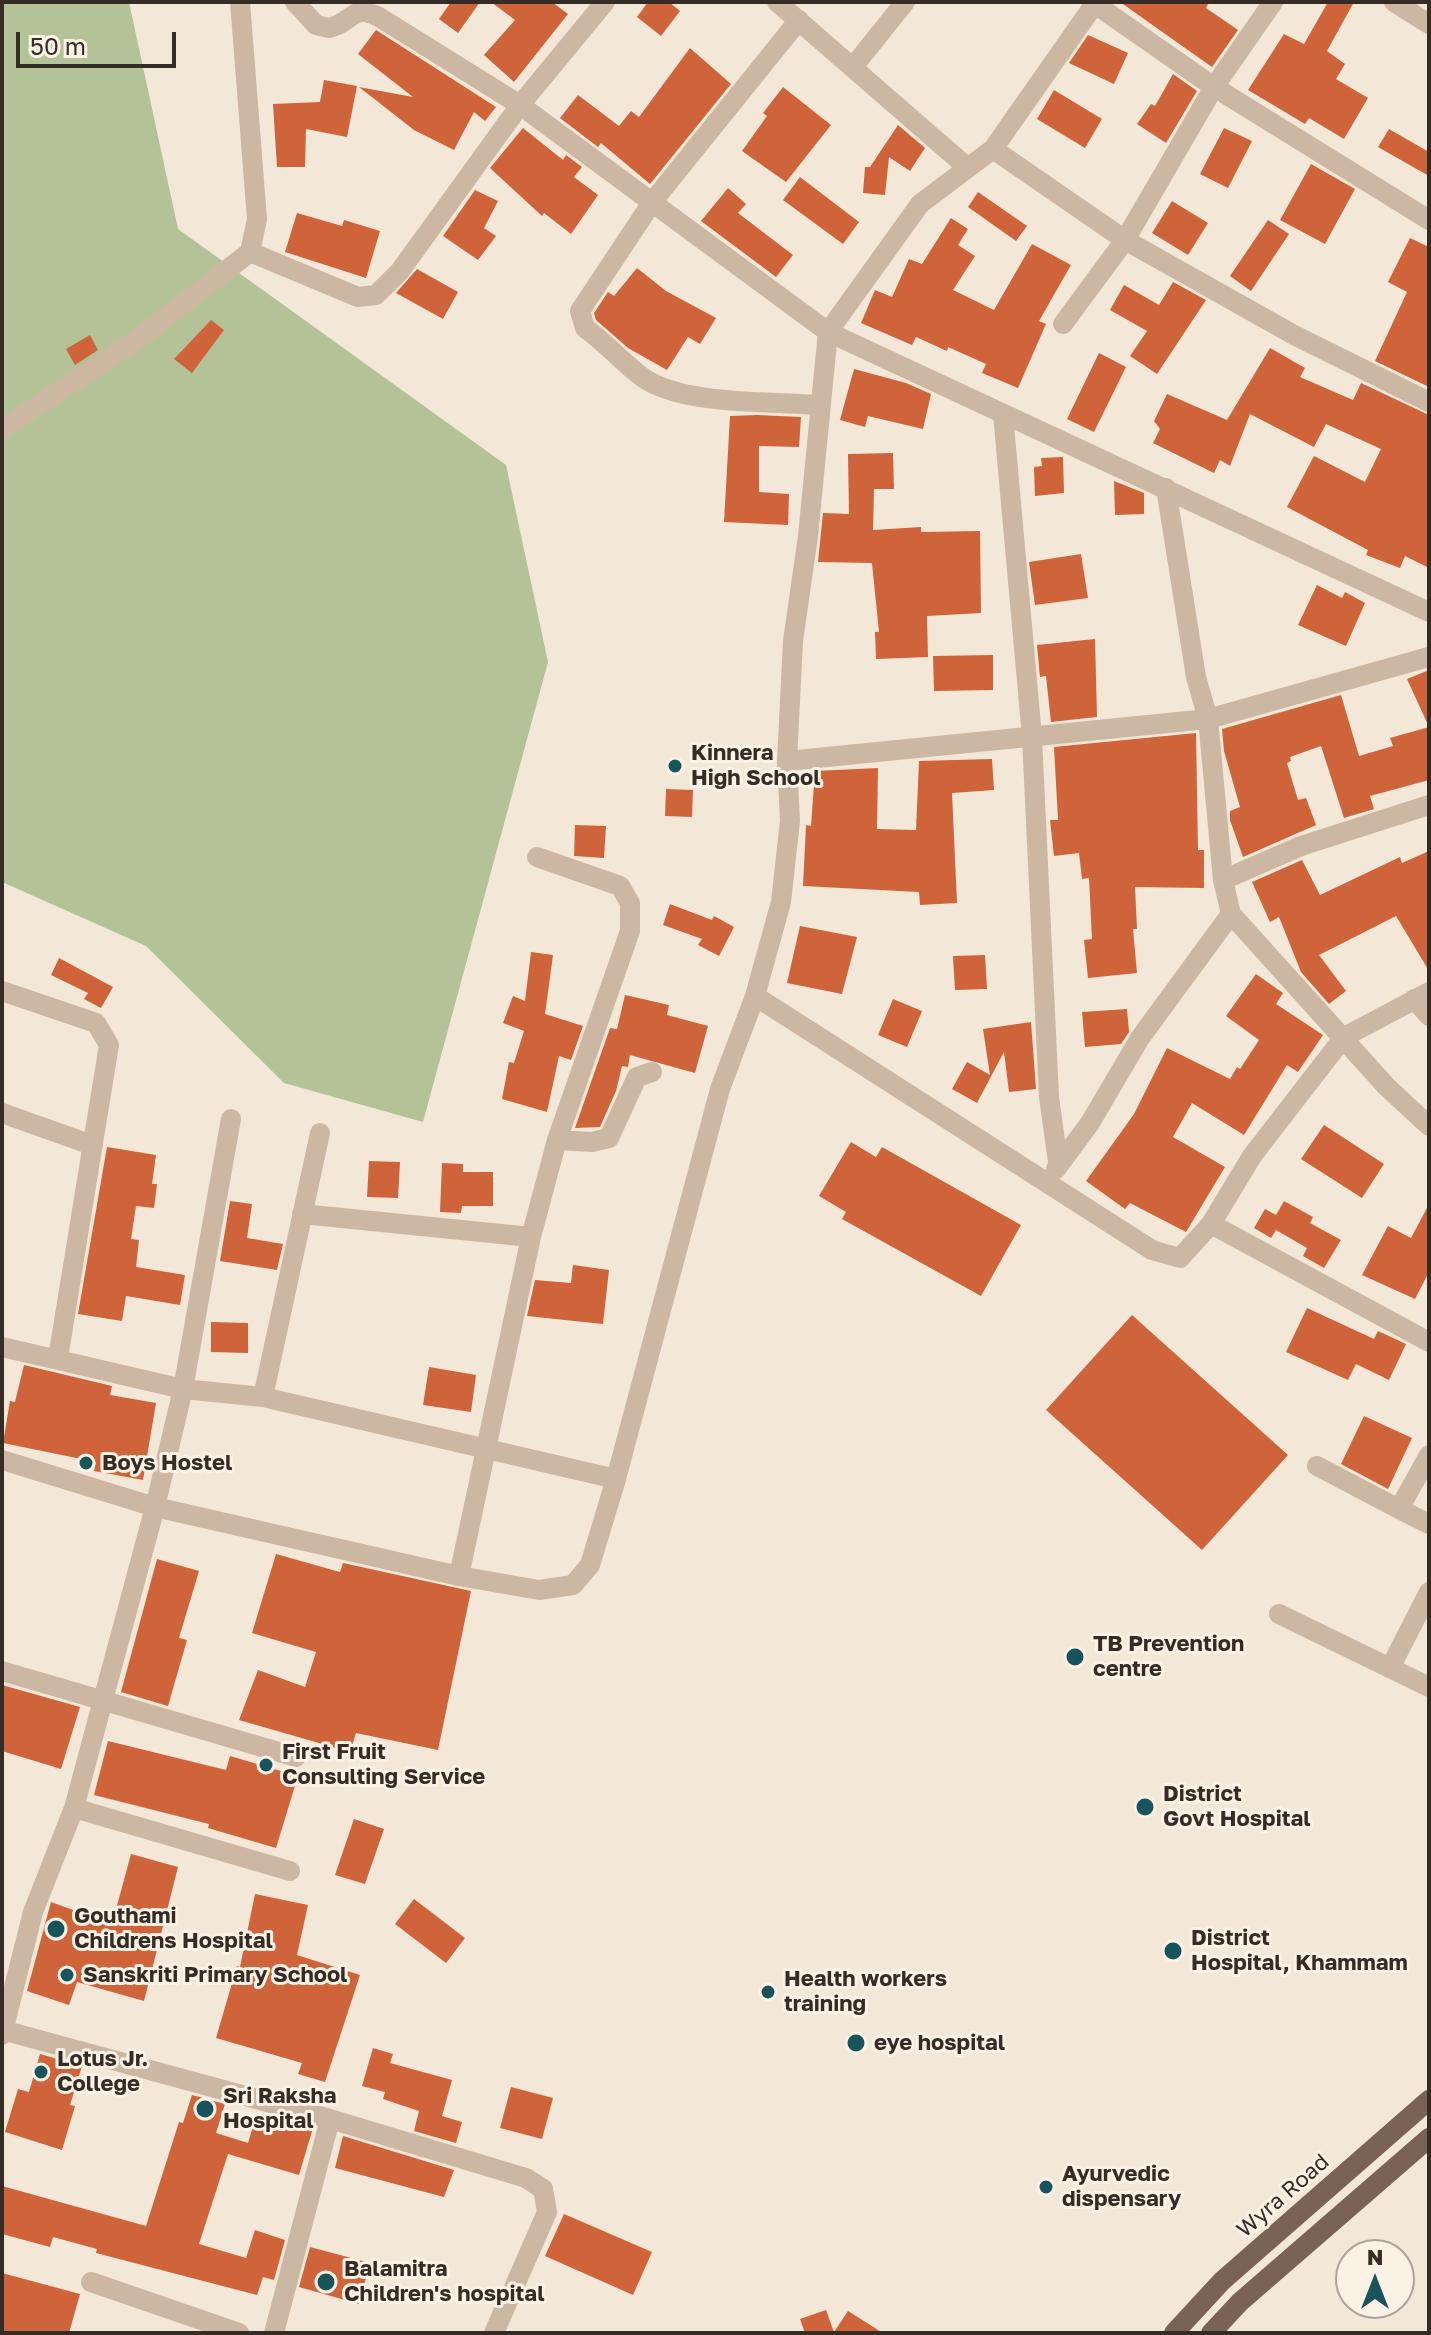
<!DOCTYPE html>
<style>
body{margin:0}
#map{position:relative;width:1431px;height:2335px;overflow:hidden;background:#f3e7d8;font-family:"Golos Text",sans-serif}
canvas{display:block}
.frame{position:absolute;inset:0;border:4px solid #362c26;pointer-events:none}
.north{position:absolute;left:1335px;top:2239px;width:80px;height:80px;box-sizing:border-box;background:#fbf1e5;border:2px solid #aca299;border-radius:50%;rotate:0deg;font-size:22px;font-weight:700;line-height:32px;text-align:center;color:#362c26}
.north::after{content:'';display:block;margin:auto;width:28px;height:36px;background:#18545b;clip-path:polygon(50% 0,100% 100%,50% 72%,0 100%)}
.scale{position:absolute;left:16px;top:32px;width:160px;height:36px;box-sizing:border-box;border:4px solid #362c26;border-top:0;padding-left:10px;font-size:24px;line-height:28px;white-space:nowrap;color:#362c26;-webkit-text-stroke:6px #fbf1e5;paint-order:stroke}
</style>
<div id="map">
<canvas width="1431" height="2335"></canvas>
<div class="frame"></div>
<div class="north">N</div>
<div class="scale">50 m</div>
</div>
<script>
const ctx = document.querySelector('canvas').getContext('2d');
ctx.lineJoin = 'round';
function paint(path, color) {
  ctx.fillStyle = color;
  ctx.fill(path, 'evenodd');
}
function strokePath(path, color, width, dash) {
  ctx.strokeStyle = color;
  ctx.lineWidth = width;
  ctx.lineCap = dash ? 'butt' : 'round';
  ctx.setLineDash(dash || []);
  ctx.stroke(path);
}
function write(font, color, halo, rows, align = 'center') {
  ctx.font = font + ' "Golos Text",sans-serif';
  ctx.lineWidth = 6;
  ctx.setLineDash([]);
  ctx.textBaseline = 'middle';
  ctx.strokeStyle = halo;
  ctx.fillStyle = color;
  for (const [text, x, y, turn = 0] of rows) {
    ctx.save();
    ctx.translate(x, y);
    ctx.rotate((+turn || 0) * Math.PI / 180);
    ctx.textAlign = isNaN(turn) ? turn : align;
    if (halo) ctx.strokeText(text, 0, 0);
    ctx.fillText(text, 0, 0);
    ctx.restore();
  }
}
paint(new Path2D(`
 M2,2H129L178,229L506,465L548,662L423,1122L284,1083L146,946L2,882Z`), '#b3c397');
paint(new Path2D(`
 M451,2H480L458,33L439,19Z
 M491,2H552L568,14L514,82L484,55L515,20Z
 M648,2H669L680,11L661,36L637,17Z
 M1120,2H1209L1206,8L1238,30L1212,67Z
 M1328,2H1354L1327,51L1345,64L1336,79L1368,98L1344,139L1309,118L1305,124L1248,90L1284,34L1304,44Z
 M376,30L496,107L485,121L474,112L454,150L414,130L359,87L413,97L358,54Z
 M1088,35L1128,53L1114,84L1069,63Z
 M690,48L731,84L650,184L601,143L598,147L560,118L578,95L619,126L631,111L639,117Z
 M1173,74L1197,91L1166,143L1137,124L1151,104L1155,106Z
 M324,80L357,86L347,137L306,129L305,167H277L273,104L320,102Z
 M783,87L831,125L786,182L742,151L767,116L763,113Z
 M1054,90L1102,119L1085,148L1037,119Z
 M898,125L925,148L910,171L889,157L885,195L863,193L865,167H870Z
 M523,128L563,160L566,155L582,167L574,177L598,195L571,234L544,213L542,216L490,168Z
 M1224,128L1252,141L1228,188L1200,174Z
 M1389,129L1429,152V176L1378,147Z
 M1311,164L1355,189L1325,244L1280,220Z
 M800,177L859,222L843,244L783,200Z
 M728,188L746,204L738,213L793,255L776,277L701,221Z
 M475,190L498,201L484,228L496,236L478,260L443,236Z
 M978,192L1027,226L1016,241L968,207Z
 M1172,201L1208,223L1188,255L1152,233Z
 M297,213L342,226L344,220L380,231L366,278L285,252Z
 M951,218L968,229L958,245L975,256L953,290L994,310L1032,244L1071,265L1039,321L1046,324L1018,388L982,373L986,364L948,347L947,351L916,337L912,345L861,323L875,290L892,297L909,259L922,264Z
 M1268,220L1289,234L1251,291L1230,276Z
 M1410,238L1429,247V387L1375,361L1407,292L1388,282Z
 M637,268L666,291L716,318L700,344L688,337L667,370L628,348L596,320L594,313L608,292L614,296Z
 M417,269L458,292L443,319L396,293Z
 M1173,282L1206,300L1157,374L1130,356L1147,331L1110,310L1124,285L1159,305Z
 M211,320L224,330L192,373L174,359Z
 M90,335L98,350L75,365L66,349Z
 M1270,348L1305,368L1300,377L1353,400L1361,383L1429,415V568L1405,556L1400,568L1366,555L1368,550L1287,507L1314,456L1365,482L1381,449L1326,424L1314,447L1250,414L1230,466L1220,460L1214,473L1153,443L1160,429L1154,421L1167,394L1227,420Z
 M1099,353L1126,367L1094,432L1067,419Z
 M854,369L906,383L931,394L923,429L868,416L865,427L840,420Z
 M757,415L801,417L799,447L759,446V492L789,494L788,525L724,522L730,416Z
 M893,453L894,489H874L873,530L921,527V532L980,531L981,613L927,616L928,657L876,659L875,632H879L872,563L818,562L823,513L849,514L848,454Z
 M1063,457L1064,493L1035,496L1034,467L1042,466L1041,458Z
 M1114,481L1144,493V514L1115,515Z
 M1081,554L1088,598L1035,605L1029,562Z
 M1317,585L1342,598L1345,592L1365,603L1346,646L1298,625Z
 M1095,639L1097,717L1051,722L1046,676L1040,677L1037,645Z
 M993,655V690L934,691L933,656Z
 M1429,670V780L1370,796L1374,809L1344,818L1321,746L1290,757L1291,761L1287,763L1298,800L1306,798L1316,825L1243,857L1230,820V811L1240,807L1224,751L1222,729L1341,695L1359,756L1393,746L1390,738L1429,727L1407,679Z
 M1196,733L1198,850H1204V888L1135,887L1137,929H1133L1137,973L1088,978L1084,940L1092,939L1089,878L1082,879L1079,853L1054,856L1050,820H1058L1054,747Z
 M992,759L994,790L952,793L957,903L920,905L919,892L803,886L806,825L811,826L815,771L878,768L877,829L916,830L919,761Z
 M666,789L693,790L692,817L665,816Z
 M575,825L606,826L604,858L574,856Z
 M1429,851V971L1396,916L1319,955L1346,991L1329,1004L1301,972L1279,917L1270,922L1252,882L1302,860L1320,895L1400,857L1402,863Z
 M670,904L712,920L714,916L734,927L719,956L698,945L702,939L663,925Z
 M800,926L857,937L842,994L787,983Z
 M531,952L553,955L545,1014L583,1026L571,1060L559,1056L547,1112L502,1099L509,1062L514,1063L524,1031L503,1023L513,996L525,1001Z
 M985,955L987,989L955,990L953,956Z
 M59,958L113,987L101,1008L84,999L88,993L51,975Z
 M1256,974L1283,993L1276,1004L1323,1035L1298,1072L1287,1065L1244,1135L1192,1103L1173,1137L1225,1167L1186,1232L1130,1203L1125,1209L1086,1181L1134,1114L1167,1048L1230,1079L1237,1067L1240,1069L1259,1040L1226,1016Z
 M625,995L669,1005L667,1015L708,1026L695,1073L630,1055L628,1067L622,1066L616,1091L600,1127L575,1128L610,1028L617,1029Z
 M893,999L922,1011L907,1047L878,1035Z
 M1127,1009L1129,1032L1121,1044L1085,1047L1082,1012Z
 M1031,1022L1036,1089L1009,1092L1004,1052L977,1103L952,1089L967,1062L990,1075L983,1029Z
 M1324,1125L1384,1164L1362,1198L1301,1159Z
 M851,1142L876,1157L882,1147L1021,1225L981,1296L842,1219L846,1212L819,1196Z
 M107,1147L156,1155L152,1184H157L154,1208L136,1206L131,1239L139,1240L136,1267L185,1275L180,1305L126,1296L122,1321L78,1314Z
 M369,1161L400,1162L398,1198L367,1197Z
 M442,1163L463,1164V1172H493V1206H462L461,1213L440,1212Z
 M230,1201L252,1204L247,1238L283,1244L277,1270L220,1261Z
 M1284,1201L1313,1217L1310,1223L1341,1240L1324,1268L1303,1256L1307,1248L1276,1230L1271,1238L1254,1228L1265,1209L1276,1215Z
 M1429,1204V1272L1415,1299L1362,1275L1388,1226L1411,1238Z
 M573,1265L609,1270L603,1324L527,1316L535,1280L571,1283Z
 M1307,1308L1374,1339L1378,1331L1406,1344L1389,1380L1356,1364L1348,1380L1286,1352Z
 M1132,1315L1288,1455L1202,1550L1046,1410Z
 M211,1322L248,1323V1353L211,1352Z
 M24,1365L112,1386L110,1395L156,1403L143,1480L94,1471L96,1462L3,1443L10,1401L15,1402Z
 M429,1367L476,1375L471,1412L423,1405Z
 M1364,1416L1412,1438L1388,1489L1341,1464Z
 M276,1554L340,1572L343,1563L471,1591L438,1750L356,1733L350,1752L239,1720L258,1670L305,1687L316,1652L252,1633Z
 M157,1559L199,1571L179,1638L187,1640L168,1706L121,1692Z
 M2,1685L80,1707L61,1769L2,1751Z
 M108,1741L226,1770L230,1756L298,1776L276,1848L208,1828L209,1824L94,1795Z
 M354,1819L384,1829L365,1884L335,1875Z
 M131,1854L178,1867L144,2001L77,1982L69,2005L27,1991L51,1902L112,1924Z
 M255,1894L308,1905L297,1955L360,1975L325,2082L298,2074L302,2063L216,2038L237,1966L240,1967Z
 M414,1899L465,1938L446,1963L395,1924Z
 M373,2048L393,2054L390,2063L452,2080L442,2116L462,2122L456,2143L414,2131L419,2111L383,2099L385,2092L362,2086Z
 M40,2054L82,2066L70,2105L75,2106L62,2150L5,2132L18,2089L29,2092Z
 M511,2087L553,2098L542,2139L500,2128Z
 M192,2095L225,2104L216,2133L248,2143L257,2113L313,2128L299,2175L228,2154L199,2244L246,2258L255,2230L285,2240L274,2280L263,2277L257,2295L96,2253L97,2249L53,2237L50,2247L2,2234V2186L146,2226L179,2122L183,2123Z
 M343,2136L454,2170L444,2197L335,2168Z
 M564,2214L652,2252L633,2295L545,2256Z
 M310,2247L370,2263L359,2304L299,2287Z
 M2,2273L80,2294L69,2333H2Z
 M826,2310L834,2332L848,2311L883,2333H805L800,2319Z`), '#cf643a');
strokePath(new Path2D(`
 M295,2L316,25L329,28C353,23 351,3 379,17L520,105L828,332L1429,612
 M777,2L968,168
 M1394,2L1429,24
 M1095,4L1214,87L1429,220
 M799,20L653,201L580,311L585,328C605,342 622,362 642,377C683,406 771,401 820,405
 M853,67L905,2
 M993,149L1125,240L1294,335L1429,402
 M250,252L358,297L376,295L400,271L520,105L605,2
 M1063,324L1125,240L1214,87L1273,2
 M1003,414L1032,737L1049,1097L1058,1162
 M2,429L134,342L250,252L257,219L240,2
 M1166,488L1196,677L1208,719L1223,880
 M787,761L1208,719L1429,657
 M1231,914L1386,1086L1429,1126
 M2,991L96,1023L109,1045L58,1358
 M755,996L1152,1250L1180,1258L1211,1224L1252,1156L1344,1037L1429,992
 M1414,999L1429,1016
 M2,1113L92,1145
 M557,1140L592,1142L609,1138L637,1077L652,1072
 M1056,1169L1090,1123L1140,1038L1231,914L1223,880L1301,846L1429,805
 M302,1214L531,1237
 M1211,1224L1429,1342
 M2,1347L183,1389L263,1397L616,1479
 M263,1397L320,1133
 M1429,1455L1399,1509L1429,1524
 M2,1460L155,1507L459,1576L539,1590L573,1585L590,1565L616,1479L720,1089L755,996L781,902L790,821L787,761L793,641L808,536L828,332L920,204L993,149L1096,2
 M1317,1466L1399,1509
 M459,1576L531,1237L557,1140L630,931V903L620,886L537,857
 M1279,1614L1429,1687
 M1390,1668L1429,1592
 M2,1671L296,1757
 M74,1808L290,1871
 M2,2030L330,2119L526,2178L543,2189L547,2212L494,2333
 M2,2035L33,1912L74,1808L155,1507L183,1389L231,1119
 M91,2282L239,2333
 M274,2333L330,2119`), '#ccb7a3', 20);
strokePath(new Path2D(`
 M1174,2333L1222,2281L1429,2100
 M1211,2333L1240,2302L1429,2138`), '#7a6356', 20);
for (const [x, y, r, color] of [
 [675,766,8,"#18545b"],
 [86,1463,8,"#18545b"],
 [1075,1657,10,"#18545b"],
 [266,1765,8,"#18545b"],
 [1145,1807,10,"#18545b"],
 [56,1929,10,"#18545b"],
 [1173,1951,10,"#18545b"],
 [67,1975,8,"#18545b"],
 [768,1992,8,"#18545b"],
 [856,2043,10,"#18545b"],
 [41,2072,8,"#18545b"],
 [205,2109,10,"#18545b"],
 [1046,2187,8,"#18545b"],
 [326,2282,10,"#18545b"]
]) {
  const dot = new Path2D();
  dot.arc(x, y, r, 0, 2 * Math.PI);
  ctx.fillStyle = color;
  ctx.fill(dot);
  strokePath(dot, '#fbf1e5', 3);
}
write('bold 22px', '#362c26', '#fbf1e5', [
 ["Kinnera",691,753],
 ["High School",691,778],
 ["Boys Hostel",102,1463],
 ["TB Prevention",1093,1644],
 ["centre",1093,1669],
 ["First Fruit",282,1752],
 ["Consulting Service",282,1777],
 ["District",1163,1794],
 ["Govt Hospital",1163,1819],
 ["Gouthami",74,1916],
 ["Childrens Hospital",74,1941],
 ["District",1191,1938],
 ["Hospital, Khammam",1191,1963],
 ["Sanskriti Primary School",83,1975],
 ["Health workers",784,1979],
 ["training",784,2004],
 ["eye hospital",874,2043],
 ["Lotus Jr.",57,2059],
 ["College",57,2084],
 ["Sri Raksha",223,2096],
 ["Hospital",223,2121],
 ["Ayurvedic",1062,2174],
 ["dispensary",1062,2199],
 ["Balamitra",344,2269],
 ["Children's hospital",344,2294]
], 'left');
write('22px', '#362c26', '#fbf1e5', [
 ["Wyra Road",1283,2196,-41]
]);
</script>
